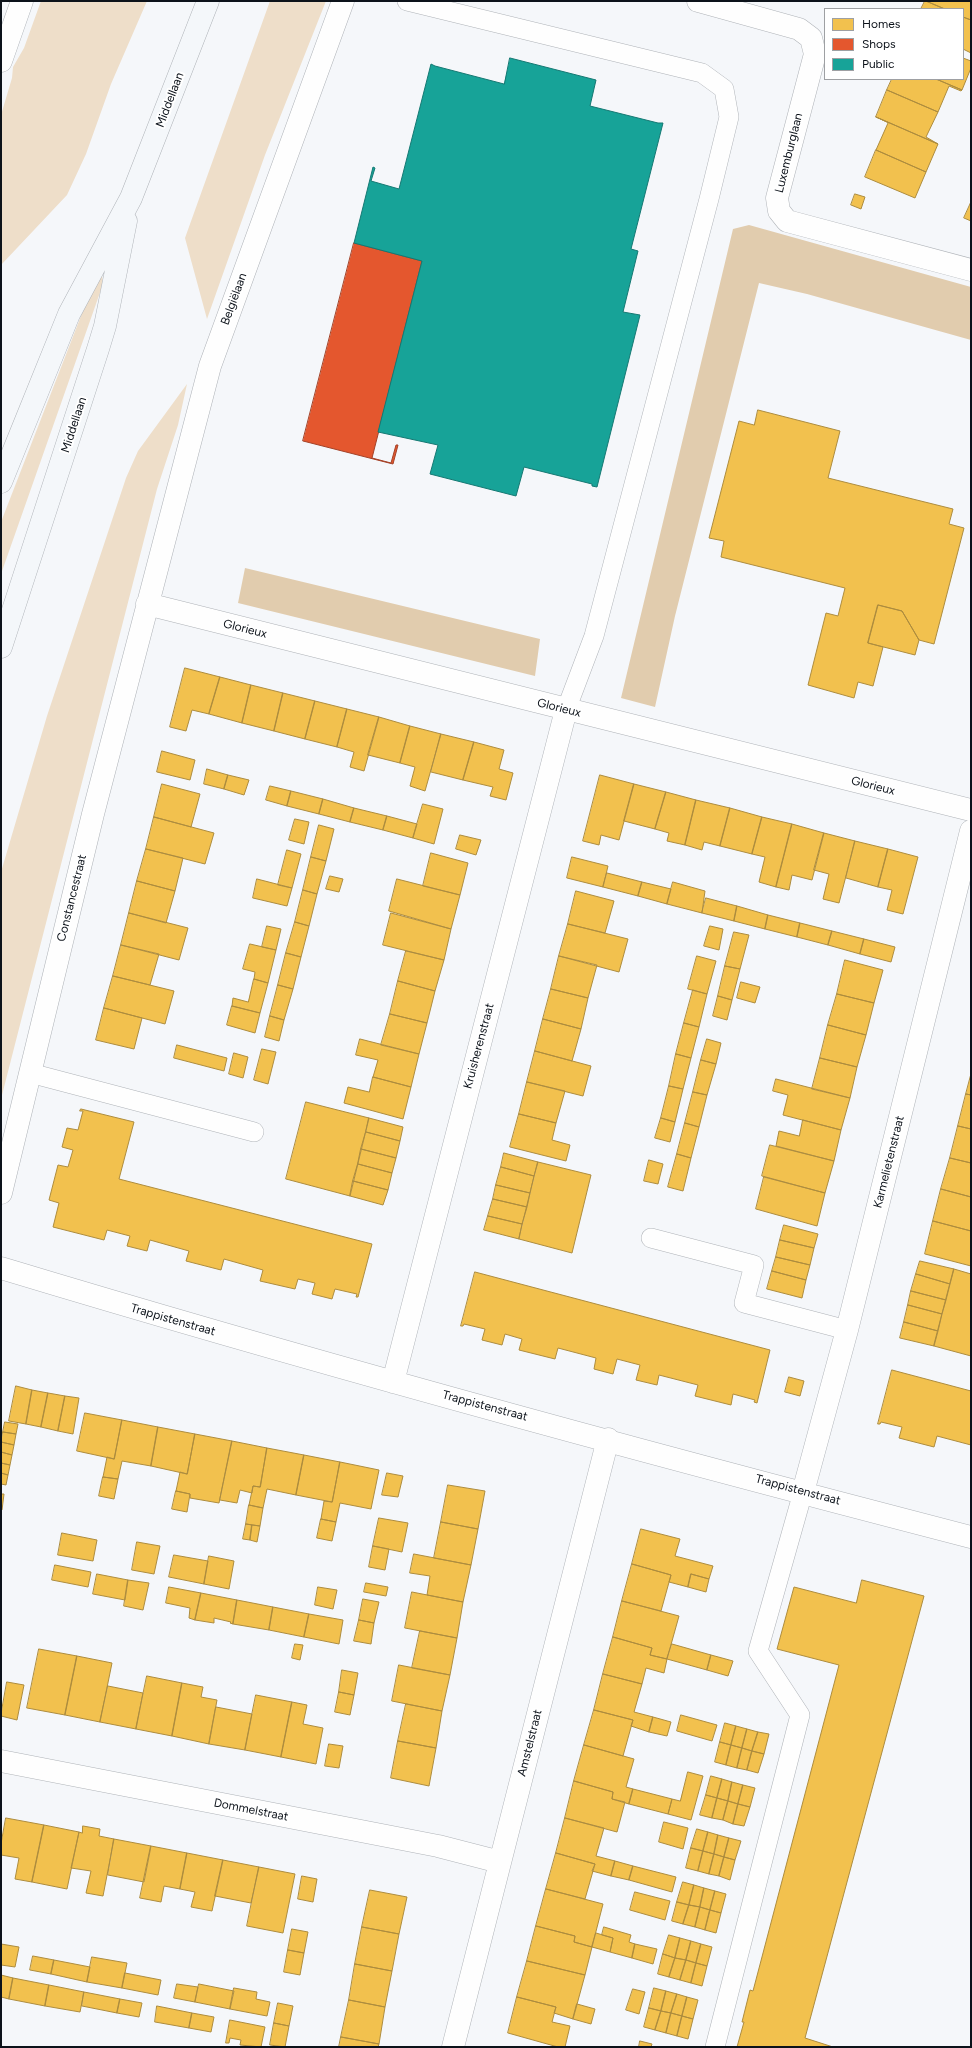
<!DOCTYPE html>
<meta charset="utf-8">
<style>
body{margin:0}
#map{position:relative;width:972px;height:2048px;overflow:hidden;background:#f5f7fa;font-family:Figtree,sans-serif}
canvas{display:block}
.frame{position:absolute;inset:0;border:2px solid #0c121a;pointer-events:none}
.legend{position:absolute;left:824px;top:8px;width:140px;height:72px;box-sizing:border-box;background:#fff;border:1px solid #9ea0a3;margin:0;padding:5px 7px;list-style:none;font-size:12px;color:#0c121a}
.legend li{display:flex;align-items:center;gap:8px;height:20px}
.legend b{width:20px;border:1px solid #9ea0a3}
</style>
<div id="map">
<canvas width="972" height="2048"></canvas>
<div class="frame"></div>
<ul class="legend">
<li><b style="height:11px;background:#f2c14e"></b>Homes</li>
<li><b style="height:11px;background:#e4572e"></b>Shops</li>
<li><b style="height:11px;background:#17a398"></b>Public</li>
</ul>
</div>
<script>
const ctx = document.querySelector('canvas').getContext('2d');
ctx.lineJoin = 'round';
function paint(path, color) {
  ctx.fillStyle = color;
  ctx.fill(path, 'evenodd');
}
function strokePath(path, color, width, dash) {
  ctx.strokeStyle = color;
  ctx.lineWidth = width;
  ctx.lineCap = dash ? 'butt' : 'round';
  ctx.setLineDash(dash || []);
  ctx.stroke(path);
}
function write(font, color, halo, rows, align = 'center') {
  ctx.font = font + ' Figtree,sans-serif';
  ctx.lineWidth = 4;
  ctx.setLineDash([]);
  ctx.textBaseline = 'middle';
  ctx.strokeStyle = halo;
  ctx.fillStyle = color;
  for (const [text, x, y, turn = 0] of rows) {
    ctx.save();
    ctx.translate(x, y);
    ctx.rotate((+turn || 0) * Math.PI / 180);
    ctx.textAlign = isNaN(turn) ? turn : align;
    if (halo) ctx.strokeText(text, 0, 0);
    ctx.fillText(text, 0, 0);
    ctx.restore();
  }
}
paint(new Path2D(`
 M41,1H147L111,84L86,154L67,195L1,265V115L12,78L13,67L24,48Z
 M270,1H326L265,155L207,319L185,238Z
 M102,275L103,284L1,574V522L86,303Z
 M187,384L178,425L157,489L1,1099V872L47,716L126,478L138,451Z`), '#eedec9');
paint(new Path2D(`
 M749,225L971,287V340L807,294L759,283L675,616L655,707L621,698L733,229Z
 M245,568L540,639L535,676L238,603Z`), '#e1ccae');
const homes = new Path2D(`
 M925,1H926L945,9H921Z
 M926,1H971V20L963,17V9H945Z
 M963,17L971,20V53L963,49Z
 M963,58L971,61V68L962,90L936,79H963Z
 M892,79H936L962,90L961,91L949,86L938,112L887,90Z
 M887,90L938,112L926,137L938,144L876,117Z
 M876,117L938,144L926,172L876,150L888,123Z
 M876,150L926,172L915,198L865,177Z
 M855,194L865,197L861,209L851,205Z
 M971,202V221L964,218Z
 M758,410L840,431L828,478L953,509L949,524L964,528L934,644L919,640L902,611L878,605L868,643L883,647L873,686L858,682L854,698L808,685L826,613L838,616L845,588L721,557L724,541L709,538L739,421L754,425Z
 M878,605L902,611L919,640L915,655L868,643Z
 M185,668L220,677L209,714L192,710L186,731L170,727Z
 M220,677L251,685L242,723L209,714Z
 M251,685L283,693L274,731L242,723Z
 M283,693L315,701L305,739L274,731Z
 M315,701L347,709L337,747L305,739Z
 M347,709L379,717L364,771L350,767L354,752L337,747Z
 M379,717L410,726L400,763L368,755Z
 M410,726L441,734L425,791L410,786L415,767L400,763Z
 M441,734L474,742L463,780L431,772Z
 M474,742L504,750L499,769L513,773L506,800L490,796L493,787L463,780Z
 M162,751L195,760L190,780L157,772Z
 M207,769L228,775L224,789L204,784Z
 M228,775L249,780L244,795L224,789Z
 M600,775L634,784L619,840L601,835L599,845L583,841Z
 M162,784L200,794L191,827L154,817Z
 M634,784L666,792L655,829L624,821Z
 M270,786L291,791L287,806L266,800Z
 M291,791L323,799L319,814L287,806Z
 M666,792L696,800L685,845L667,841L669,833L655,829Z
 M323,799L354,808L350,822L319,814Z
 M696,800L730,808L720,846L704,842L702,850L685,845Z
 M423,804L443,809L434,844L413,838Z
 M354,808L387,816L383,830L350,822Z
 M730,808L762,817L752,854L720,846Z
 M387,816L417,824L413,838L383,830Z
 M154,817L214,833L205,864L146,849Z
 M762,817L792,824L776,887L759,882L765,857L752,854Z
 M295,819L309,822L304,844L289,840Z
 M792,824L824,833L812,880L792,875L789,890L776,887Z
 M319,825L334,829L326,861L311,857Z
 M824,833L855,841L839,903L823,899L829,874L814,870Z
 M460,835L481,840L476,855L456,849Z
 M855,841L888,849L878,887L846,878Z
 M146,849L183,858L175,891L137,881Z
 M888,849L918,857L903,914L887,910L892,890L878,887Z
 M287,850L301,854L292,888L278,885Z
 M431,853L468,863L460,895L423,886Z
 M311,857L326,861L317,894L303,890Z
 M572,857L608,866L603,887L567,878Z
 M607,873L642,882L638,896L603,887Z
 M330,876L343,879L339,892L326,889Z
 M257,879L292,888L287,906L253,898Z
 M397,879L460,895L451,929L389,911Z
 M137,881L175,891L166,923L129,913Z
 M642,882L671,889L667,904L638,896Z
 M673,882L705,891L702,913L667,904Z
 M303,890L317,894L309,926L295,922Z
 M576,891L614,901L605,933L568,924Z
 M706,898L737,906L734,921L702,913Z
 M737,906L768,915L765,929L734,921Z
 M129,913L188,928L179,960L121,945Z
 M391,913L451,929L444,960L383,945Z
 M768,915L800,923L797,937L765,929Z
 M295,922L309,926L301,957L286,953Z
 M800,923L832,931L828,945L797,937Z
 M568,924L628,939L619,972L559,956Z
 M267,926L281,929L276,950L262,947Z
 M710,926L723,929L719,950L704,946Z
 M832,931L864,939L860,954L828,945Z
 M734,932L749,935L740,969L725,966Z
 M864,939L895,947L891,962L860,954Z
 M250,944L276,950L268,983L254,979L255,972L243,969Z
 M121,945L159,954L150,985L113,976Z
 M406,951L444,960L435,991L398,981Z
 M286,953L301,957L293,989L278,985Z
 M559,956L597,965L588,998L551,989Z
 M697,956L716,961L707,994L688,989Z
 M845,960L883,970L874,1003L837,994Z
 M725,966L740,969L732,1000L718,996Z
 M113,976L174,991L165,1024L104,1008Z
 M254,979L268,983L260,1013L232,1006L233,998L248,1002Z
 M398,981L435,991L427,1023L390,1014Z
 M741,982L760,987L755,1003L737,998Z
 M278,985L293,989L284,1020L270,1016Z
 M551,989L588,998L581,1029L543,1019Z
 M693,990L707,994L699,1027L684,1023Z
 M837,994L874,1003L866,1035L828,1025Z
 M718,996L732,1000L727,1020L713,1016Z
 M232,1006L260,1013L255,1033L227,1025Z
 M104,1008L142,1018L134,1049L96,1040Z
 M390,1014L427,1023L419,1054L381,1045Z
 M270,1016L284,1020L279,1041L265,1037Z
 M543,1019L581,1029L572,1061L535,1051Z
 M684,1023L699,1027L691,1058L676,1054Z
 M828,1025L866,1035L857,1067L820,1058Z
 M360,1039L419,1054L411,1087L373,1077L378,1060L356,1055Z
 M707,1039L721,1043L716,1064L701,1060Z
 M177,1045L227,1058L224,1071L174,1058Z
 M262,1049L276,1052L268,1084L254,1080Z
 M535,1051L591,1066L583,1096L527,1082Z
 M234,1053L248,1057L243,1078L229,1074Z
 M676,1054L691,1058L683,1089L669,1086Z
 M820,1058L857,1067L850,1098L812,1089Z
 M701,1060L716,1064L707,1095L693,1092Z
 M971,1074V1095L966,1094Z
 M373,1077L411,1087L403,1119L344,1103L348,1087L369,1092Z
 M776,1079L850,1098L841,1130L783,1115L788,1095L773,1091Z
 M527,1082L565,1091L556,1123L519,1114Z
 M669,1086L683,1089L675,1122L661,1118Z
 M693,1092L707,1095L699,1127L685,1123Z
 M966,1094L971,1095V1129L958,1126Z
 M306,1102L369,1118L350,1196L286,1179Z
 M81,1109L134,1122L119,1179L372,1244L358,1297H356L357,1294L335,1289L332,1299L312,1294L315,1283L298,1279L295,1289L260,1281L263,1270L224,1259L221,1270L186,1261L189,1251L150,1240L147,1251L127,1246L130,1236L107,1230L104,1240L53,1227L59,1203L49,1200L58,1165L68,1167L73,1150L62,1147L67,1128L78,1130L83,1111H80Z
 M519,1114L556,1123L552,1140L570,1145L566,1161L510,1147Z
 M369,1118L403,1127L400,1141L366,1132Z
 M661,1118L675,1122L670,1142L655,1138Z
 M803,1120L841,1130L834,1161L776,1146L779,1131L799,1136Z
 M685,1123L699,1127L691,1158L677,1154Z
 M958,1126L971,1129V1163L950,1158Z
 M366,1132L400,1141L396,1158L361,1149Z
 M770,1145L834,1161L825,1193L762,1176Z
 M361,1149L396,1158L392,1173L358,1164Z
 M504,1153L538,1162L534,1176L501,1167Z
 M677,1154L691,1158L683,1191L668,1187Z
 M950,1158L971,1163V1197L941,1189Z
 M649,1160L663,1164L658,1184L644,1181Z
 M538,1162L591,1175L572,1253L519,1239Z
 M358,1164L392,1173L388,1190L353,1181Z
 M501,1167L534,1176L530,1193L496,1185Z
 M764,1177L825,1193L817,1226L756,1209Z
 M353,1181L388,1190L383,1205L350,1196Z
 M496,1185L530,1193L527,1207L493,1199Z
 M941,1189L971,1197V1231L933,1221Z
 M493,1199L527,1207L522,1224L488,1216Z
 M488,1216L522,1224L519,1239L484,1230Z
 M933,1221L971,1231V1266L925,1254Z
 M784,1225L818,1234L814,1248L780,1240Z
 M780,1240L814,1248L810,1265L776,1257Z
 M776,1257L810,1265L806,1280L772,1271Z
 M920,1261L954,1269L950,1284L916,1274Z
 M954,1269L971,1274V1356L934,1346Z
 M772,1271L806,1280L802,1298L767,1289Z
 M475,1272L770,1350L757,1403L754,1402L755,1400L733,1394L731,1405L695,1396L698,1385L659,1375L657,1385L636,1380L640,1365L617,1359L613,1374L594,1369L596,1358L558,1348L555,1359L519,1350L522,1339L505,1334L502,1345L482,1340L485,1329L464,1324L463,1326H461Z
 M916,1274L950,1284L946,1300L911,1291Z
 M911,1291L946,1300L942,1314L908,1305Z
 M908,1305L942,1314L938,1331L904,1322Z
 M904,1322L938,1331L934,1346L900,1338Z
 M892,1370L971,1391V1445L937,1436L934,1447L899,1438L902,1427L881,1422L880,1424H878Z
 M789,1377L804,1381L800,1396L785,1392Z
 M16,1386L32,1390L26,1424L9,1421Z
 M32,1390L48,1393L41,1427L26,1424Z
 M48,1393L65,1396L58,1431L41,1427Z
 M65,1396L79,1398L73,1434L58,1431Z
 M85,1413L122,1420L114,1459L77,1451Z
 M122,1420L158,1427L151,1466L122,1461L118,1479L103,1477L107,1457L114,1459Z
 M5,1422L18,1424L16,1434L3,1432Z
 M158,1427L195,1434L187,1474L151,1466Z
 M3,1432L16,1434L14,1445L1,1442Z
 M195,1434L232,1441L219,1503L190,1498V1494L176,1491L180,1472L187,1474Z
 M232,1441L267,1448L260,1487L253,1486L252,1493L240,1490L237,1503L220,1500Z
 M1,1442L14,1445L12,1455L1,1452Z
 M267,1448L304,1455L296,1495L267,1489L263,1508L249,1505L253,1486L260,1487Z
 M1,1452L12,1455L10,1465L1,1463Z
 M304,1455L340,1462L332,1502L296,1495Z
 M340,1462L379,1470L371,1509L340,1503L336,1522L321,1519L324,1501L332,1502Z
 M1,1463L10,1465L8,1475L1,1473Z
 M1,1473L8,1475L6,1485L1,1484Z
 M387,1473L403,1476L398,1497L382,1495Z
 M103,1477L118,1479L114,1499L99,1496Z
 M448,1485L485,1491L478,1529L441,1522Z
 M176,1491L190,1494L187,1512L172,1509Z
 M1,1494H4L2,1510H1Z
 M249,1505L263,1508L260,1526L246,1524Z
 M379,1518L408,1523L402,1552L373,1546Z
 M321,1519L336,1522L332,1541L317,1538Z
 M441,1522L478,1529L471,1565L434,1558Z
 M246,1524L252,1525L250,1540L243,1539Z
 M252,1525L260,1526L257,1542L250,1540Z
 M641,1529L680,1539L675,1556L713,1566L709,1579L691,1574L688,1587L669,1582L671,1575L632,1564Z
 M62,1533L97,1540L93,1561L58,1555Z
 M137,1542L160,1546L154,1574L132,1570Z
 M373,1546L389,1549L385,1570L369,1567Z
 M414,1554L471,1565L463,1602L427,1595L430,1576L410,1573Z
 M174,1555L208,1561L204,1584L169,1577Z
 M209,1556L234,1561L229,1589L204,1584Z
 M632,1564L671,1575L661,1611L622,1601Z
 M55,1565L91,1572L88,1587L52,1580Z
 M97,1574L128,1580L125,1600L93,1594Z
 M691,1574L709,1579L706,1592L688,1587Z
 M128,1580L149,1583L143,1610L124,1606Z
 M862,1580L924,1596L805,2038L833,2047H737L744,2022H742L750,1990L753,1991L839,1665L777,1649L794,1587L856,1603Z
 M366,1583L388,1587L386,1596L364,1592Z
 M169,1587L201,1593L195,1620L189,1618L190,1608L166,1603Z
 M318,1587L337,1590L333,1609L315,1605Z
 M412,1592L463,1602L457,1638L405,1628Z
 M201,1593L237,1600L233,1624L230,1623L231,1622L214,1618V1623L195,1620Z
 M363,1599L379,1602L374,1623L359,1620Z
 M237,1600L273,1607L269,1630L233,1624Z
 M622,1601L679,1616L667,1659L650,1655L652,1648L613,1637Z
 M273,1607L309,1614L304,1637L269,1630Z
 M309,1614L343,1620L339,1644L304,1637Z
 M359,1620L374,1623L371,1644L354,1641Z
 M420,1631L457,1638L450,1675L412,1668Z
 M613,1637L652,1648L650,1655L667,1659L664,1673L646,1668L642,1684L603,1674Z
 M295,1644L303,1645L300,1660L292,1658Z
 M672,1644L711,1655L707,1670L667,1659Z
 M39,1649L77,1656L65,1715L27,1708Z
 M711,1655L733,1661L728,1676L707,1670Z
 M77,1656L112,1663L100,1722L65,1715Z
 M399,1665L450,1675L442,1711L392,1701Z
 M342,1670L358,1673L354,1695L339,1692Z
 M603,1674L642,1684L634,1712L653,1717L649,1732L631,1726L633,1720L594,1710Z
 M147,1676L182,1683L172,1736L136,1729Z
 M7,1682L24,1685L17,1720L1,1716Z
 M182,1683L203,1687L201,1697L217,1700L209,1744L172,1736Z
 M108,1686L143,1693L136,1729L100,1722Z
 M339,1692L354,1695L350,1715L335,1712Z
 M256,1695L292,1702L281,1757L245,1750Z
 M292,1702L307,1705L303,1724L323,1728L316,1764L281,1757Z
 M406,1704L442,1711L436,1748L398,1741Z
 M216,1707L252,1714L245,1750L209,1744Z
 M594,1710L633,1720L623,1756L584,1745Z
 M681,1715L717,1725L712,1741L677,1731Z
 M653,1717L671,1722L667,1736L649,1732Z
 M725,1723L736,1726L731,1745L720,1742Z
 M736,1726L747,1729L742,1748L731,1745Z
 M747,1729L758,1732L752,1751L742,1748Z
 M758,1732L769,1734L764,1754L752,1751Z
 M398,1741L436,1748L429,1786L391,1778Z
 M720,1742L731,1745L726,1765L715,1762Z
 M329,1744L343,1746L339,1768L325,1766Z
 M584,1745L634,1759L626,1787L633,1789L629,1804L612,1799L613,1792L574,1781Z
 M731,1745L742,1748L737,1768L726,1765Z
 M742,1748L752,1751L747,1770L737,1768Z
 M752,1751L764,1754L758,1773L747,1770Z
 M688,1772L703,1776L691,1820L668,1814L672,1799L680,1801Z
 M711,1776L722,1779L717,1798L706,1795Z
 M722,1779L732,1782L728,1801L717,1798Z
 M574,1781L613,1792L612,1799L625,1802L617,1832L565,1818Z
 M732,1782L743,1785L738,1804L728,1801Z
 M743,1785L755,1788L750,1807L738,1804Z
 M633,1789L672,1799L668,1814L629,1804Z
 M706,1795L717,1798L712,1818L700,1815Z
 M717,1798L728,1801L723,1820L712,1818Z
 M728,1801L738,1804L733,1824L723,1820Z
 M738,1804L750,1807L744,1826L733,1824Z
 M6,1818L44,1825L32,1882L15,1879L19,1858L1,1855V1844Z
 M565,1818L604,1828L596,1856L615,1861L611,1876L592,1871L595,1864L556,1853Z
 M664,1822L688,1828L683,1849L659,1842Z
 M44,1825L79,1832L67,1889L32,1882Z
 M83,1826L100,1829L99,1836L114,1839L103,1896L86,1893L91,1871L71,1868L79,1832L82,1833Z
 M697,1829L708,1832L703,1851L691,1848Z
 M708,1832L718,1835L714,1854L703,1851Z
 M718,1835L729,1838L724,1857L714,1854Z
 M729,1838L741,1841L735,1860L724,1857Z
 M114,1839L151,1846L144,1882L108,1875Z
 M151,1846L187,1853L180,1889L164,1886L161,1902L140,1898Z
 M691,1848L703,1851L698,1871L686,1868Z
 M703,1851L714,1854L709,1874L698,1871Z
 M187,1853L223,1860L212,1911L191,1907L195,1892L180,1889Z
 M556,1853L595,1864L585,1899L546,1889Z
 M714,1854L724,1857L719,1876L709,1874Z
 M724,1857L735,1860L730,1880L719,1876Z
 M223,1860L259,1867L251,1903L215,1896Z
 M615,1861L633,1866L629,1880L611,1876Z
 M633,1866L676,1877L672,1892L629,1880Z
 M259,1867L295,1874L283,1933L247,1926Z
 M302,1876L317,1879L313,1902L298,1899Z
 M683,1882L694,1885L689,1905L677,1902Z
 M694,1885L704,1888L700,1907L689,1905Z
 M704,1888L715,1891L710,1910L700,1907Z
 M546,1889L603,1904L592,1947L574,1942L575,1936L536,1926Z
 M370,1890L407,1897L399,1934L362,1927Z
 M715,1891L726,1894L721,1913L710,1910Z
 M635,1892L670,1901L665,1920L630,1910Z
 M677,1902L689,1905L683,1924L672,1921Z
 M689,1905L700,1907L695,1927L683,1924Z
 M700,1907L710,1910L705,1930L695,1927Z
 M710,1910L721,1913L716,1933L705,1930Z
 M536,1926L575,1936L574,1942L592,1947L585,1975L527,1961Z
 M362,1927L399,1934L392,1971L355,1964Z
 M604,1927L631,1935L629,1942L635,1944L632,1958L610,1952L613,1938L602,1935Z
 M292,1929L308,1932L304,1953L288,1950Z
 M596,1933L613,1938L610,1952L592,1947Z
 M669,1935L680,1938L675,1958L663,1954Z
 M680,1938L691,1941L686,1960L675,1958Z
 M691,1941L701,1944L696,1963L686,1960Z
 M1,1944L19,1947L15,1967L1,1965Z
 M635,1944L657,1949L653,1964L632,1958Z
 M701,1944L712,1947L707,1966L696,1963Z
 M288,1950L304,1953L300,1975L284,1972Z
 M663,1954L675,1958L669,1977L658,1974Z
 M33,1956L54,1960L51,1974L30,1970Z
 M92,1957L127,1963L122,1988L87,1982Z
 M675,1958L686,1960L680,1980L669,1977Z
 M54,1960L90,1967L87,1982L51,1974Z
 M686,1960L696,1963L691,1983L680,1980Z
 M527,1961L585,1975L573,2019L554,2013L556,2007L517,1997Z
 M696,1963L707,1966L702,1986L691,1983Z
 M355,1964L392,1971L385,2007L349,2000Z
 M125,1973L161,1980L158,1995L122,1988Z
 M1,1975L13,1978L9,1999L1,1997Z
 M13,1978L49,1985L45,2006L9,1999Z
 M177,1984L198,1987L195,2002L174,1998Z
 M199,1984L234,1991L230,2009L195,2002Z
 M49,1985L84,1992L80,2012L45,2006Z
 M234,1988L257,1992L256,1999L270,2002L267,2016L230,2009Z
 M654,1988L666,1991L661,2011L649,2008Z
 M633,1989L645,1992L639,2014L626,2010Z
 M666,1991L677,1994L671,2013L661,2011Z
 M84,1992L120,1999L117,2013L82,2006Z
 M677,1994L687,1997L682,2016L671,2013Z
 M517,1997L556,2007L552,2022L570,2026L565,2047H558L508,2033Z
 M687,1997L698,2000L693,2019L682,2016Z
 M120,1999L142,2003L139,2017L117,2013Z
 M349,2000L385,2007L379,2044L341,2037Z
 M278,2003L293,2006L289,2026L274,2023Z
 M577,2004L595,2009L591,2024L573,2019Z
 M157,2006L192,2013L189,2028L155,2022Z
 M649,2008L661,2011L655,2030L644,2027Z
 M661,2011L671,2013L666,2033L655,2030Z
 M192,2013L214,2017L211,2032L189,2028Z
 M671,2013L682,2016L677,2036L666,2033Z
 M682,2016L693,2019L688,2039L677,2036Z
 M230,2020L265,2027L261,2047L240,2045L241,2040L230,2038L229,2043H226Z
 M274,2023L289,2026L285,2047L270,2045Z
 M341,2037L379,2044L378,2047H339Z
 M640,2041L652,2044L651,2047H639Z`);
paint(homes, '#f2c14e');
strokePath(homes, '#ad8c3e', 1);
const shops = new Path2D(`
 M354,243L422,261L372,458L391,463L396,445H398L393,464L303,441Z`);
paint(shops, '#e4572e');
strokePath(shops, '#a34228', 1);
const public = new Path2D(`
 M510,58L596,80L590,106L658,123H663L631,249L638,251L623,312L640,315L597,487L592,486V484L524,467L516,496L430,474L438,445L378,432L422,261L354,243L373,167L375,168L371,181L399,189L431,64L435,66L504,84Z`);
paint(public, '#17a398');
strokePath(public, '#147872', 1);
const service = new Path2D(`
 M407,1L702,73L724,89L729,117L709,199L594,636L566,710
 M30,1073L254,1132
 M651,1238L754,1265L744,1303L847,1330
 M715,2047L800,1715L758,1651L803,1492`);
const minor = new Path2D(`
 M698,1L799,29L811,38L815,54L777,198L779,211L787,221L971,270
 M1,61L22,1
 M147,604L971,810
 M1,1193L93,814L210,366L343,1
 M1,1268C322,1365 646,1453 971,1537
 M393,1382L566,710
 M803,1492L847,1330L971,831
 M1,1761L438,1846L500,1862
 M453,2047L608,1439`);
const secondary = new Path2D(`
 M1,482L69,314L131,198L208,1
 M1,647L98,349L105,326L126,221`);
strokePath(service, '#afb3b8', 20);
strokePath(minor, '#afb3b8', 23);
strokePath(secondary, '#afb3b8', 23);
strokePath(service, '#fefefe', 19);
strokePath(minor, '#fefefe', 22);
strokePath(secondary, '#f4f7fa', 22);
write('12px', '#0c121a', '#fff', [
 ["Middellaan",170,100,-69],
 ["Luxemburglaan",789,153,-76],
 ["Belgiëlaan",234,299,-70],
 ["Middellaan",74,425,-72],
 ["Glorieux",245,629,14],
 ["Glorieux",559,708,14],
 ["Glorieux",873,786,14],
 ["Constancestraat",72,898,-76],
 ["Kruisherenstraat",479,1046,-75],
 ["Karmelietenstraat",889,1162,-76],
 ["Trappistenstraat",173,1320,16],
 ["Trappistenstraat",485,1406,15],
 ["Trappistenstraat",798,1490,15],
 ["Amstelstraat",530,1743,-76],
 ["Dommelstraat",251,1810,11]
]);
</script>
